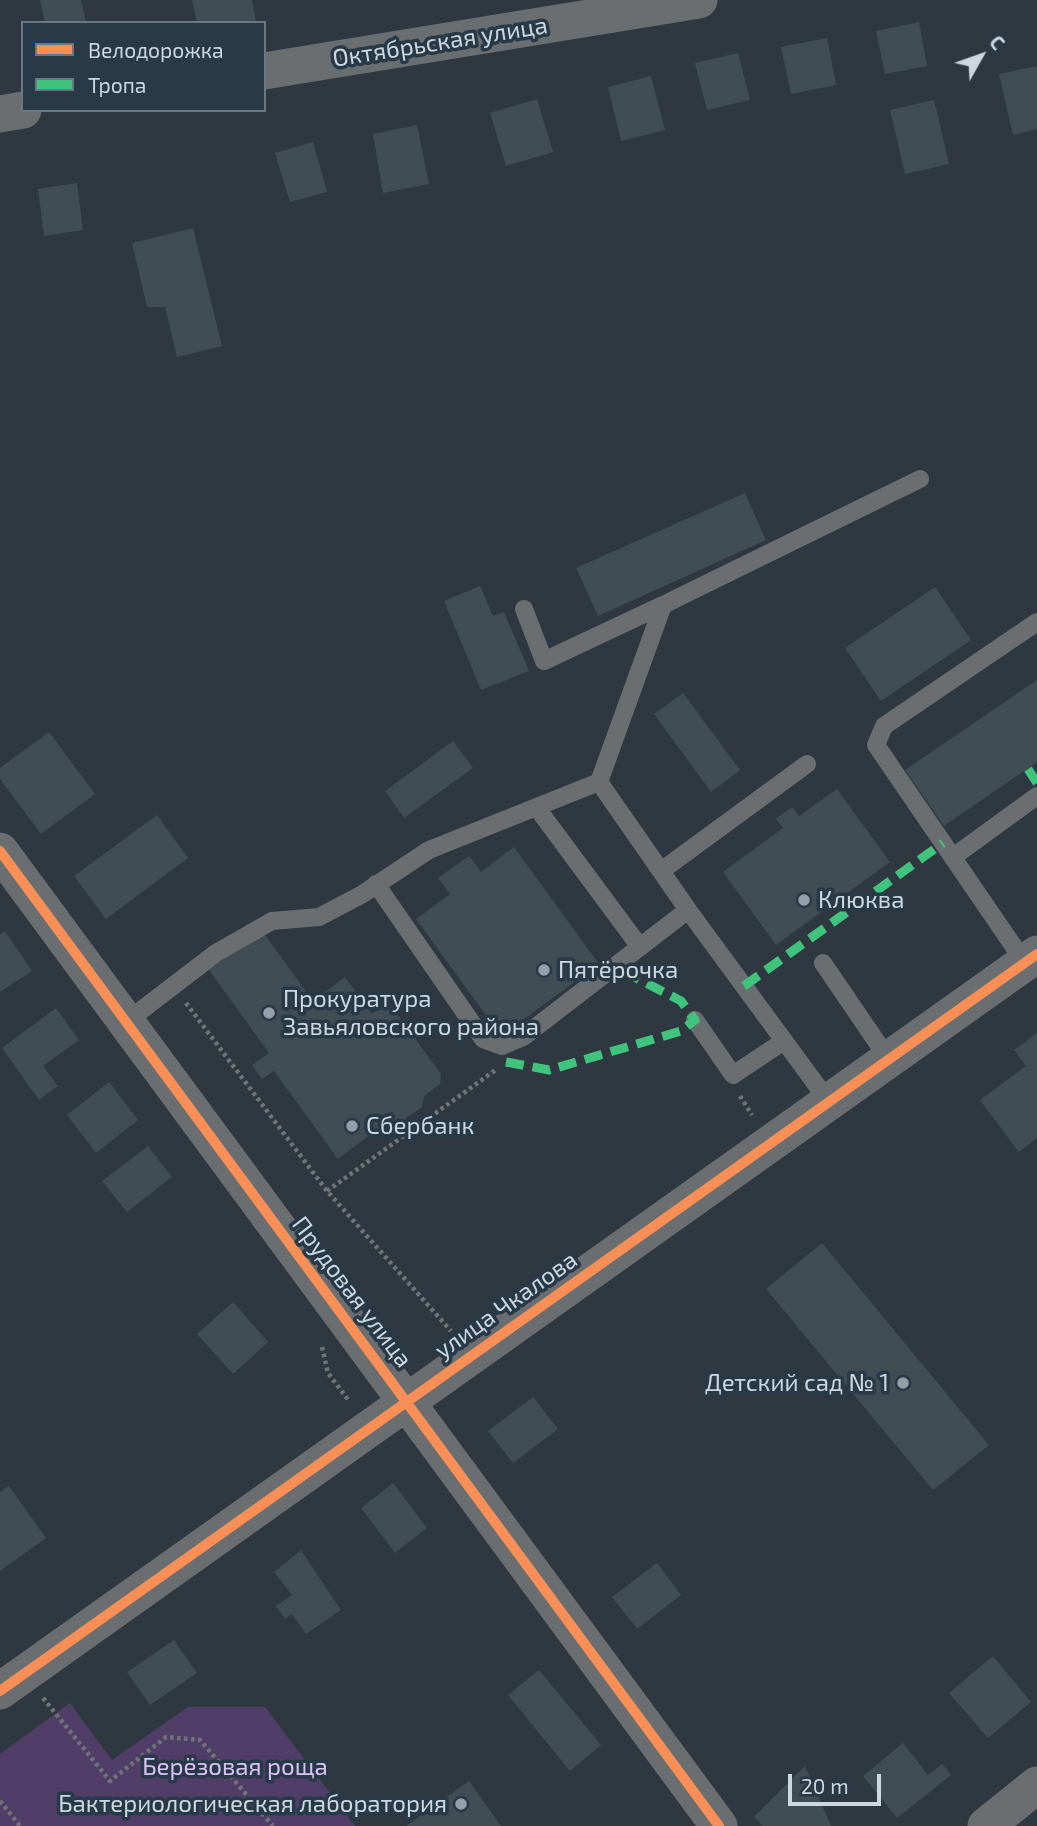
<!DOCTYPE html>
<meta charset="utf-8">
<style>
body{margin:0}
#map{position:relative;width:1037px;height:1826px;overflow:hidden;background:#2f3840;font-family:"Exo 2",sans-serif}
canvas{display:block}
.legend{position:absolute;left:21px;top:21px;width:245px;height:91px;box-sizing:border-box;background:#283947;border:2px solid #6a7884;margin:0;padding:9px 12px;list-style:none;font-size:21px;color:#ccd7e0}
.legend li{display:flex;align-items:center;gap:14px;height:35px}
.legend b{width:35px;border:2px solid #6a7884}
.north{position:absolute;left:946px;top:21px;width:70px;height:70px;-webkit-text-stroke:5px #283947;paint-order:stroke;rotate:50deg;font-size:19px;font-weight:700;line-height:28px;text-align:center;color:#ccd7e0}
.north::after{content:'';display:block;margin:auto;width:24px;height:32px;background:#ccd7e0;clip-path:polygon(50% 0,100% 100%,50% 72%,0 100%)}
.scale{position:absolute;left:788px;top:1774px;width:93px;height:32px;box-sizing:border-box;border:4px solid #ccd7e0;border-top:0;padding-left:9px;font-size:21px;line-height:24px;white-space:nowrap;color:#ccd7e0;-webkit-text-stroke:5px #283947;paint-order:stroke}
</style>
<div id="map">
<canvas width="1037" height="1826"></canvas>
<ul class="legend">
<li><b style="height:9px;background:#f78f57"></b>Велодорожка</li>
<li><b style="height:9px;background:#40c37c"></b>Тропа</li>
</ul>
<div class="north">С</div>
<div class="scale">20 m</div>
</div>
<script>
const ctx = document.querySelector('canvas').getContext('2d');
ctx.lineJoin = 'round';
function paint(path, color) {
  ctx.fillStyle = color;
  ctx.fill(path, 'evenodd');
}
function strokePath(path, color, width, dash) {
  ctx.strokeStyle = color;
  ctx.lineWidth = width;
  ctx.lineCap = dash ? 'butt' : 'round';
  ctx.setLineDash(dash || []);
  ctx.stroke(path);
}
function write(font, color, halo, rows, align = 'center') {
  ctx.font = font + ' "Exo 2",sans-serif';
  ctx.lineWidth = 7;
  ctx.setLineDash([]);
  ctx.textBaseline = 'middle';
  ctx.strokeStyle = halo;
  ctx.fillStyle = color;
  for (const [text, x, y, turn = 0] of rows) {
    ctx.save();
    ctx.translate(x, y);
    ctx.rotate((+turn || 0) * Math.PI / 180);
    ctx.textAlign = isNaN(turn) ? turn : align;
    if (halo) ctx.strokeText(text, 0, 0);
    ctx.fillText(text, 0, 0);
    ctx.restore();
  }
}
paint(new Path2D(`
 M70,1703L112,1760L188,1707H265L355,1826H0V1754Z`), '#503e68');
paint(new Path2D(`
 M40,0H81L86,23H45Z
 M192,0H252L256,22L197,23Z
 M919,22L927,66L885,74L876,31Z
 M827,38L836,85L791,94L781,47Z
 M738,53L750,100L707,110L695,63Z
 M1037,66V129L1013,135L999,74Z
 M651,76L665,130L621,141L608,87Z
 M537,99L553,152L506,166L490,113Z
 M934,100L949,164L905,174L890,110Z
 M417,125L429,184L383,193L373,134Z
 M313,142L327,192L290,202L275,153Z
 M77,183L83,230L44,236L38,189Z
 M193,228L222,346L177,357L165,307H147L132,243Z
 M745,493L766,540L598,616L576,568Z
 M480,586L493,616L504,612L529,671L481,690L444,601Z
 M935,587L971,640L881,701L845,648Z
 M1037,680V762L944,826L905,770Z
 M683,693L740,770L711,792L654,714Z
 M49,732L95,794L41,834L0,779V768Z
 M453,741L473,768L404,818L385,791Z
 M837,789L890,862L776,945L723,872L783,828L776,819L792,807L799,816Z
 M157,815L188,858L106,919L74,876Z
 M514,847L599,964L501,1036L416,919L450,894L438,878L469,856L481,872Z
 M5,931L32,971L0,992V934Z
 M262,931L313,1001L345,977L372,1014L383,1005L392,1007L441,1074L440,1084L424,1096L422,1107L406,1118L405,1127L394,1135L386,1134L380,1127L338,1159L274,1071L262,1079L252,1065L269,1053L209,970Z
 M56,1008L79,1040L43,1066L58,1086L39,1100L2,1048Z
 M1037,1033V1138L1019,1152L980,1100L1026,1066L1014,1050Z
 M109,1082L138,1120L96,1153L67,1115Z
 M148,1146L172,1177L127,1212L102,1181Z
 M822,1243L989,1445L933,1490L766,1289Z
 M233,1302L268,1342L233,1374L197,1334Z
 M533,1397L558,1429L513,1463L488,1431Z
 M393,1483L427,1528L395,1553L361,1508Z
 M9,1486L46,1538L0,1571V1492Z
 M301,1550L341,1610L306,1634L292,1614L285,1619L276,1606L292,1595L274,1572Z
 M657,1563L681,1595L637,1629L612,1597Z
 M174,1640L197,1673L150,1705L127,1672Z
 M993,1656L1031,1702L988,1738L949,1693Z
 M539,1670L601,1745L570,1771L508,1695Z
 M903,1743L928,1775L942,1764L951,1775L897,1818L863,1776Z
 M805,1766L831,1826H763L754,1817Z
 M469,1781L501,1826H406Z`), '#404d54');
strokePath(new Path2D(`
 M186,1003L327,1191L451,1331
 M740,1096L752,1115
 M327,1191L497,1069
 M322,1347L328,1373L349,1401
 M43,1698L110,1781L166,1737L200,1740L273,1826
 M0,1801L20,1826`), '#707477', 4.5, [3.5, 3.5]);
strokePath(new Path2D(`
 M524,609L544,661L663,605
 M537,808L640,947
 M953,857L1037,796
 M661,871L807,764
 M376,884L483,1039L502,1046L523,1037L688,910
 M823,963L889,1060
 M1025,963L876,745L884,726L1037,622
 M695,1020L733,1075L784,1041
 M126,1022L216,953L272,921L319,917L361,895L429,850L599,782
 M829,1102L688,910L599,782L663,605L920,479`), '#6b6e71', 18);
strokePath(new Path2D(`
 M264,71L699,0
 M0,114L23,110
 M0,851L719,1826
 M0,1691L1037,954
 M986,1826L1037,1785`), '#6b6e71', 37);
strokePath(new Path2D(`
 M1028,769L1037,783
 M744,986L943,843
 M506,1062L549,1070L681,1031L695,1020L681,1001L615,967`), '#40c37c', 9, [18, 9]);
strokePath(new Path2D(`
 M0,851L719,1826
 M0,1691L1037,954`), '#f78f57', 10);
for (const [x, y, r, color] of [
 [804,900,7,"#959fa8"],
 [544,970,7,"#959fa8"],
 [269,1013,7,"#959fa8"],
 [352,1126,7,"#959fa8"],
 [903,1383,7,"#959fa8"],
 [461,1804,7,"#959fa8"]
]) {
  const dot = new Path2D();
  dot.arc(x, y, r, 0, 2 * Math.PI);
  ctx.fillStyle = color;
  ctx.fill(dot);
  strokePath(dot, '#283947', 2.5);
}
write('24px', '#ccd7e0', '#283947', [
 ["Октябрьская улица",440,42,-9],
 ["Прудовая улица",352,1292,53],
 ["улица Чкалова",506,1305,-35]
]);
write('24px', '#ccd7e0', '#283947', [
 ["Клюква",818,900],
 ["Пятёрочка",558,970],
 ["Прокуратура",283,999],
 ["Завьяловского района",283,1027],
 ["Сбербанк",366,1126],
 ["Детский сад № 1",889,1383,"right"],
 ["Бактериологическая лаборатория",447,1804,"right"]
], 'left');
write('24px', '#dbc3f8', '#283947', [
 ["Берёзовая роща",235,1767]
]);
</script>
